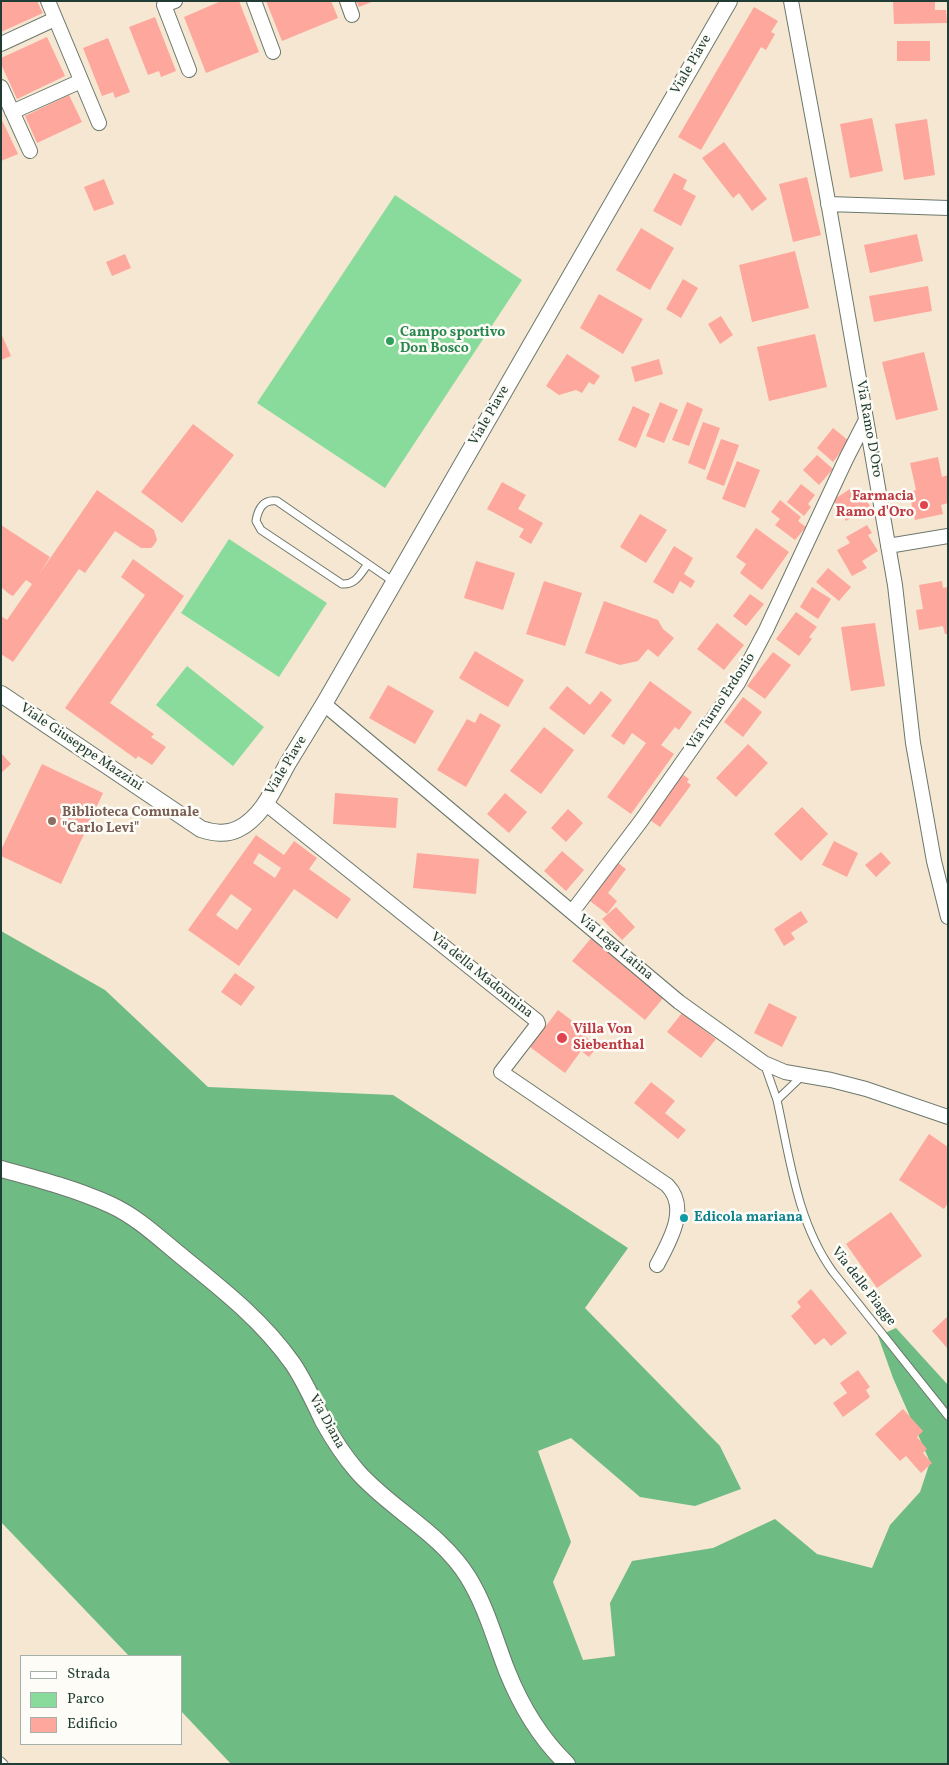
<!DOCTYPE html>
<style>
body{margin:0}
#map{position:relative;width:949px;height:1765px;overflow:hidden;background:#f6e7d2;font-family:Vollkorn,serif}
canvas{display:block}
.frame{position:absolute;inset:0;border:2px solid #1f3d34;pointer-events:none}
.legend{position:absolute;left:20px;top:1655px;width:162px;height:90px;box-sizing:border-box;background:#fdfcf7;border:1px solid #a4b0a9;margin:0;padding:6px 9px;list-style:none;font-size:15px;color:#1f3d34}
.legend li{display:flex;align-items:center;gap:10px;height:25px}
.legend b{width:25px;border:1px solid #a4b0a9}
</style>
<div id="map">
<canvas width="949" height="1765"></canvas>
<div class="frame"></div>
<ul class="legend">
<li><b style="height:6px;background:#fff"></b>Strada</li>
<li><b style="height:14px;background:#89db9c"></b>Parco</li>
<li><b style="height:14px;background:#fea79c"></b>Edificio</li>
</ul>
</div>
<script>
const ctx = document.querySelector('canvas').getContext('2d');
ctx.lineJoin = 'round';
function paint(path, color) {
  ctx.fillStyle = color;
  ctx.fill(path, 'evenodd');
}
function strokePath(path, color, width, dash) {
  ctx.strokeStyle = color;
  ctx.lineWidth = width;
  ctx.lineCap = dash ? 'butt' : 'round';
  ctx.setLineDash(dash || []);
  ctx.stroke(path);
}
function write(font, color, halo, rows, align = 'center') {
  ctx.font = font + ' Vollkorn,serif';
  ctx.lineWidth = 5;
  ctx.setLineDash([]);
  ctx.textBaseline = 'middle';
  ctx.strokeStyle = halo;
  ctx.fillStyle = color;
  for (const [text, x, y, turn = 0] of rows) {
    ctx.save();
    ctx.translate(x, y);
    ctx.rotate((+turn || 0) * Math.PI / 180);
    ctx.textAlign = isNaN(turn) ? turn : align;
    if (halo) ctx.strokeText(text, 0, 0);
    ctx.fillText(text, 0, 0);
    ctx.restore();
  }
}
paint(new Path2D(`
 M395,195L522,280L385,488L257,403Z
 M229,539L327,603L279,677L181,613Z
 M187,666L264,727L233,766L156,705Z`), '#89db9c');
paint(new Path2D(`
 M1,931L105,990L208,1087L393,1095L628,1248L585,1308L720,1446L741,1489L695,1506L640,1497L571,1438L538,1451L571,1542L553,1582L583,1660L615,1656L610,1603L632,1561L713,1548L775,1519L817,1554L872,1568L890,1525L920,1492L930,1462L893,1378L878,1336L896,1328L948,1385V1764H231L181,1711V1656H129L1,1522Z`), '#6ebb84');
paint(new Path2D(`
 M1,1H37L43,13L1,32Z
 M221,1H239L259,52L206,73L184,17Z
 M266,1H331L338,18L282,41Z
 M356,1H374L359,7Z
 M893,1H935V10H946L947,23L894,24Z
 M754,7L778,21L771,32L775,34L766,50L761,47L701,150L678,137Z
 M155,17L176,71L161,77L159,71L148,75L129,27Z
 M47,37L65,76L17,99L1,64V58Z
 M108,38L130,92L115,98L113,92L102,96L83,48Z
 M897,41H930V61H897Z
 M69,95L82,122L37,143L25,116Z
 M1,118L18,154L1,161Z
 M872,118L883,171L850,178L840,124Z
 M927,119L935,175L904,180L895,124Z
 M724,142L767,199L752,211L739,193L733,198L702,158Z
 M674,173L687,180L683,189L696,196L681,226L653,211Z
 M807,177L821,235L793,242L779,184Z
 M104,179L114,204L94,211L84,187Z
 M641,228L674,248L650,290L616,270Z
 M917,234L923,261L870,273L864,245Z
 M795,251L809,308L752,322L739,265Z
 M125,254L131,268L112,276L106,262Z
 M683,279L698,288L681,318L666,309Z
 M928,286L932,311L874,322L869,296Z
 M599,294L643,319L623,354L580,328Z
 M721,316L733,335L720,344L708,324Z
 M1,333L11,356L1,360Z
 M815,334L827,387L769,401L757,347Z
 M924,352L938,410L896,420L882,362Z
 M567,354L600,376L594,385L589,382L582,393L576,390L559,395L546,386Z
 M659,359L663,374L635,382L631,367Z
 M660,402L678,410L664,443L646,436Z
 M687,402L703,409L689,446L672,440Z
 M633,406L650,414L636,448L618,440Z
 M703,422L720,428L705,470L688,463Z
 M193,424L234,455L182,523L141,492Z
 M833,428L849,441L833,462L817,448Z
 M721,439L739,445L724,486L706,479Z
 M817,455L833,469L819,485L803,470Z
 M938,457L942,477L948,475V503L941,505L943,514L915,520L909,492L916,490L910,463Z
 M737,461L760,470L745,508L722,499Z
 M502,482L526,495L518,509L543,523L531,544L519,537L524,529L487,509Z
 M801,484L815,495L808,504L811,507L804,516L787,502Z
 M850,489L857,499L863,495L870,506L846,521L833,500Z
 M97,490L154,530L157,540L154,545L151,548H141L115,531L85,573L79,569L13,662L1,654V616L7,620L32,584L26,580L13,596L9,594L1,587V525L50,557L38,576Z
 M780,500L801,517L798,521L806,527L795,540L775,525L780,519L771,512Z
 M640,514L667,530L646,563L620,547Z
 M867,525L872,533L868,535L878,551L862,561L867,568L852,576L837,550L850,543L846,537Z
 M756,528L789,552L762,590L740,573L746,564L736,557Z
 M674,546L693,558L684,574L695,581L691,588L680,581L673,594L653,582Z
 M133,559L184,596L110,703L154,734L151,737L166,747L152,765L138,756L136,759L65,708L145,595L121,577Z
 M476,561L515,573L503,610L464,598Z
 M828,568L851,587L839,601L816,582Z
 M544,581L582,593L565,646L526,634Z
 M942,581L943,588L948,587V634H945L943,626L919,630L916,610L923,609L919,585Z
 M812,587L831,599L818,619L800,607Z
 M750,594L764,604L746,626L733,616Z
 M604,601L658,620L663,629L674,638L658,657L648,649L638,661L620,665L585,653Z
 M796,612L817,627L809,637L812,639L799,656L776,639Z
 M717,623L744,645L724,670L697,649Z
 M875,623L885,686L851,691L841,627Z
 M475,651L524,680L508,707L459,678Z
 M773,652L791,665L765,699L747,686Z
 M650,681L692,712L679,730L675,727L661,745L674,754L631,814L607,797L646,743L632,733L624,745L611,736Z
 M388,685L434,711L415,744L369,718Z
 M567,686L590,705L601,691L612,700L584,735L549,708Z
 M743,697L762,712L743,737L724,722Z
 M480,713L501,725L466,787L437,770L467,719L475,723Z
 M544,727L574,750L541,794L510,771Z
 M748,744L768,763L736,797L716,778Z
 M1,753L11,764L1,773Z
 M42,764L103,793L61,884L1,856V850Z
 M679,772L689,779L687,782L691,785L660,827L647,818Z
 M335,793L398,798L396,828L333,824Z
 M505,793L527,812L509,833L487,814Z
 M802,807L828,834L801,861L774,834Z
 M568,809L583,823L566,842L551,828Z
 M256,835L284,855L294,841L317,858L309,869L351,899L337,919L294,889L239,966L188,930ZM259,853L281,868L275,878L253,863ZM231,894L252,909L237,930L216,915Z
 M834,841L858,853L847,877L822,865Z
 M562,851L584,870L566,891L544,871Z
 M881,852L891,863L876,877L865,865Z
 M417,853L479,859L476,894L413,888Z
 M614,860L626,869L608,893L617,901L607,914L586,898Z
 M616,907L635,927L622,940L602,919Z
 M801,911L808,922L791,933L795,939L784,946L774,929Z
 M592,937L664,997L645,1020L572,961Z
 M235,973L255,987L241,1006L221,992Z
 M769,1003L797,1017L782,1047L754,1033Z
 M558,1010L579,1026L576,1030L598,1046L589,1057L581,1051L565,1073L530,1047Z
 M682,1013L716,1039L701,1058L667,1032Z
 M651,1082L675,1101L665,1113L686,1130L678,1139L634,1103Z
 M929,1134L948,1147V1203L944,1209L899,1180Z
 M683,1212L689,1215L686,1224L679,1222Z
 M891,1212L922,1256L877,1288L846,1244Z
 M811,1289L847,1333L831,1346L824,1338L815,1345L791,1316L801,1307L797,1302Z
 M948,1316V1349L932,1331Z
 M858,1370L870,1387L866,1390L870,1397L843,1417L833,1403L847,1393L840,1383Z
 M903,1409L923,1431L917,1437L927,1449L923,1453L932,1463L921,1473L906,1456L900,1461L875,1434Z`), '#fea79c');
const service = new Path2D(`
 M368,564C360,574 356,585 342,584L261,530L256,521C258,509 263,499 277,501L394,582
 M764,1063L777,1100L802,1076
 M777,1100C790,1159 797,1222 833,1272L948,1416
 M1,1761L4,1764`);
const minor = new Path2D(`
 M48,1L99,123
 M175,1L164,5L189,70
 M254,1L273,52
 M347,1L352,15
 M791,1L826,190L895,585L913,743L934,861L948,917
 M1,44L55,19
 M1,87L30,151
 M12,112L81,81
 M828,204L948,208
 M888,546L948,536
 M324,704L679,1002L764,1063L785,1072L831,1080L866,1089L948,1117
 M265,803L537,1021L538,1024L501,1072L667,1185C690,1208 669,1242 657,1265
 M572,912L641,821L738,683L766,630L846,459L866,420`);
const tertiary = new Path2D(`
 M1,694L201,829C214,833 226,835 238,829C263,817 275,786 288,763C300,743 312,724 324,704L729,1
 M1,1169C38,1179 76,1189 111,1205C137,1217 158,1237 180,1255C221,1288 263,1321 293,1364C305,1382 314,1402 323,1421C333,1439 344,1456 357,1471C390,1509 440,1532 468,1577C486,1606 495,1640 507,1671C521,1706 539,1737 567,1764`);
strokePath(service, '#6a786b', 9);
strokePath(minor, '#6a786b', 16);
strokePath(tertiary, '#6a786b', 18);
strokePath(service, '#fff', 7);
strokePath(minor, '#fff', 14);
strokePath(tertiary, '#fff', 16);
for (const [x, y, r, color] of [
 [390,341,5,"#2e9e5b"],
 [924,505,5,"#e0444e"],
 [52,821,5,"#8d6e63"],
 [562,1038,6,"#e0444e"],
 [684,1218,5,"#0f9aa8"]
]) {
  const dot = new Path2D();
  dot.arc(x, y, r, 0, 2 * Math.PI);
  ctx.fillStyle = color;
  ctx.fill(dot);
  strokePath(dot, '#fdfcf7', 2);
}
write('14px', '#1f3d34', '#fdfcf7', [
 ["Viale Piave",692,65,-60],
 ["Viale Piave",490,416,-60],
 ["Via Ramo D'Oro",868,429,80],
 ["Via Turno Erdonio",722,702,-57],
 ["Viale Giuseppe Mazzini",81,748,34],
 ["Viale Piave",287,766,-59],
 ["Via Lega Latina",615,948,40],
 ["Via della Madonnina",481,976,39],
 ["Via delle Piagge",863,1287,52],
 ["Via Diana",326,1422,61]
]);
write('bold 14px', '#27864d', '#fdfcf7', [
 ["Campo sportivo",400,333],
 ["Don Bosco",400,349]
], 'left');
write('bold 14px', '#be3a42', '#fdfcf7', [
 ["Farmacia",914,497],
 ["Ramo d'Oro",914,513],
 ["Villa Von",573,1030,"left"],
 ["Siebenthal",573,1046,"left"]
], 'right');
write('bold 14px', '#785e54', '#fdfcf7', [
 ["Biblioteca Comunale",62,813],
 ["\"Carlo Levi\"",62,829]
], 'left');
write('bold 14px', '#0d838f', '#fdfcf7', [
 ["Edicola mariana",694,1218]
], 'left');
</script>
